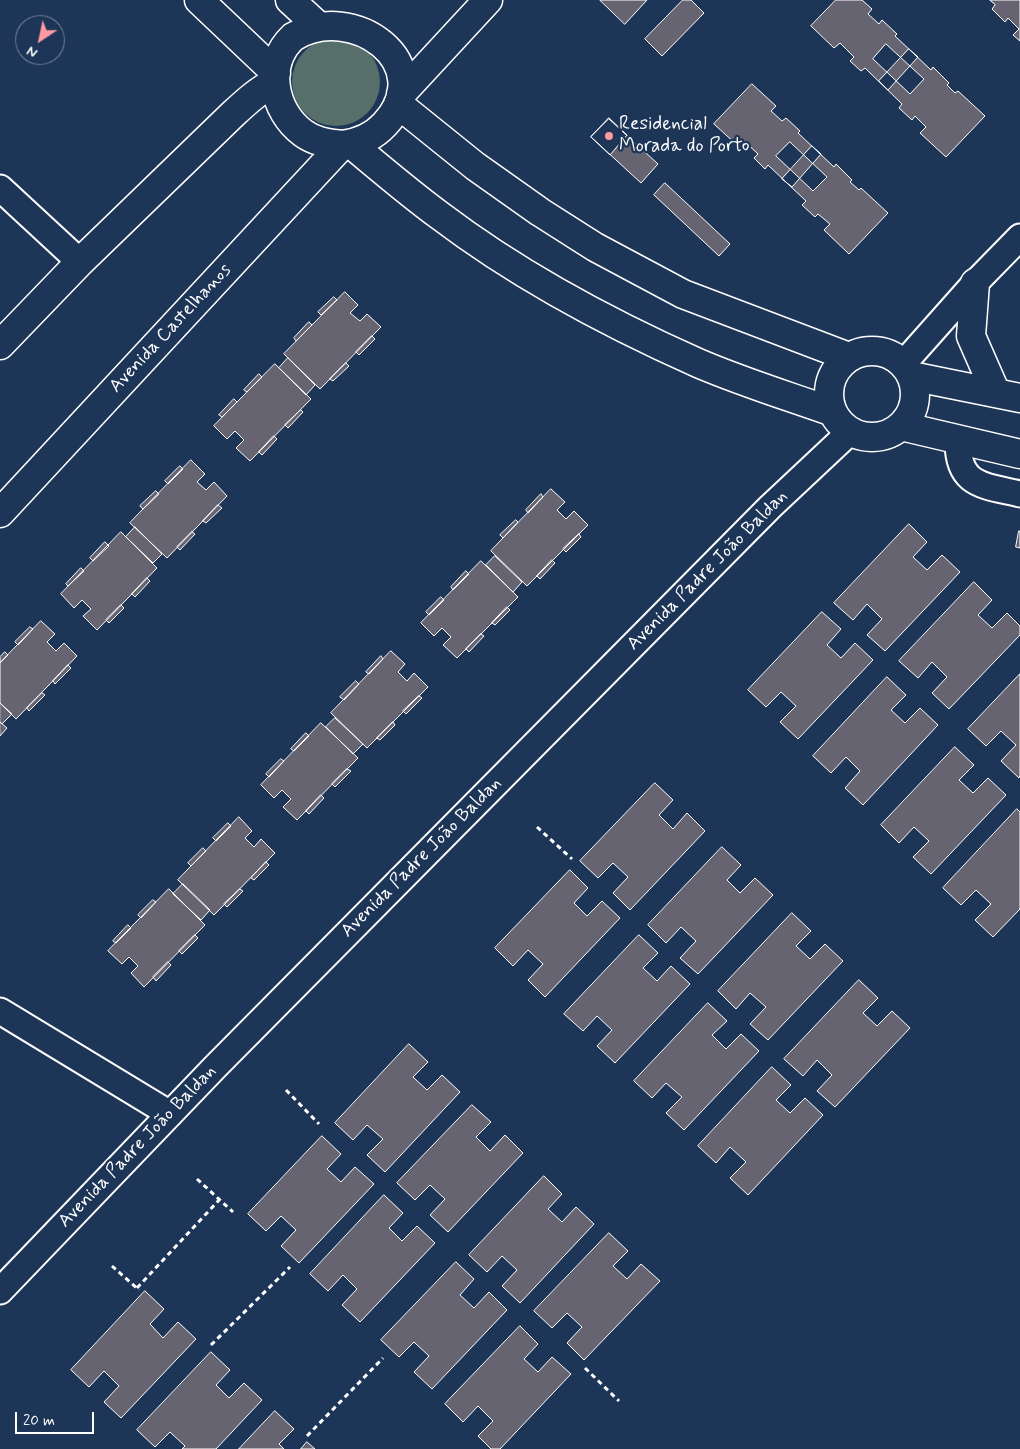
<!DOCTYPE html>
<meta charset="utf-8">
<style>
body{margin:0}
#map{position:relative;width:1020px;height:1449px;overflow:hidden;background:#1d3557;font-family:Mynerve,sans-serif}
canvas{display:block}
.north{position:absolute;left:15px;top:15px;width:50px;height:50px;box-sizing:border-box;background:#1d3557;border:1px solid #77869a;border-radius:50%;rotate:214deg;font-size:14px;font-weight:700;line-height:20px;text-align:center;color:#fff}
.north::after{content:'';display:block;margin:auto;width:18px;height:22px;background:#ff9aa2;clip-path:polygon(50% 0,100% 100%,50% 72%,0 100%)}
.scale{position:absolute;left:15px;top:1412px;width:79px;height:22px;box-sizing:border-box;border:2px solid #fff;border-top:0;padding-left:6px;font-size:15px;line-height:18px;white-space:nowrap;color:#fff;-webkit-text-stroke:4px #1d3557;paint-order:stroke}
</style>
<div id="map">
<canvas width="1020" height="1449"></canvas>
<div class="north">N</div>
<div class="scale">20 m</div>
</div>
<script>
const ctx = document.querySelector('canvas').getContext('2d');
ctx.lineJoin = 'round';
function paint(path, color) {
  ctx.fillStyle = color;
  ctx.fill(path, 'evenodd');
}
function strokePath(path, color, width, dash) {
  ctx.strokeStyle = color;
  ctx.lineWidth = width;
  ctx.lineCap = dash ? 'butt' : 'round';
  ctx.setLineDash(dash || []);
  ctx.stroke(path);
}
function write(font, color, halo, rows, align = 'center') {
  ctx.font = font + ' Mynerve,sans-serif';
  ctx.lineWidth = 4.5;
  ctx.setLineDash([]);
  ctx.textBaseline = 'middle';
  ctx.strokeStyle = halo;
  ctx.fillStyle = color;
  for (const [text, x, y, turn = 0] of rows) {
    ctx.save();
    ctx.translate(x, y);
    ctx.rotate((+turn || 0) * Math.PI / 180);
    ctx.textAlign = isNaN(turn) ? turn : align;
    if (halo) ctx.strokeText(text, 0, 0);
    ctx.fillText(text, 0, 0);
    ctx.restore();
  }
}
paint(new Path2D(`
 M292 82a44 44 0 1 1 88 0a44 44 0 1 1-88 0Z`), '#566f6b');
const building = new Path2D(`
 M600,0H647L625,24Z
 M683,0H691L704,13L662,56L645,39Z
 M836,0H862L872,9L868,14L879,24L882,20L897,34L895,36L931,70L933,67L949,83L947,85L955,93L958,91L985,116L946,157L920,133L926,127L915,116L912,120L899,108L902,104L865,68L861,71L850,61L854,57L840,43L834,48L811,26Z
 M990,0H1020V41L1013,35L1019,29L1008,18L1005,22L992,9L995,5Z
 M886,44L924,79L910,94L873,59Z
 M909,49L918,57L888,90L879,81Z
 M752,84L776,106L771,111L782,121L786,118L800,131L798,133L834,167L836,164L852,180L850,182L859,190L861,188L888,213L849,254L824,230L830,224L818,214L815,217L802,205L806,201L768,165L765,169L754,158L758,154L743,140L738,146L714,124Z
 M609,118L627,135L610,155L591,137Z
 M609,119L658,164L641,183L591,137Z
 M790,142L827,177L813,191L776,156Z
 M812,146L821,154L792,187L782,179Z
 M665,183L730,244L719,256L654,195Z
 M345,292L358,305L350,313L360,321L367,314L381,327L320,389L284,354Z
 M334,297L337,300L321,315L318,312Z
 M309,322L312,325L296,341L294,338Z
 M372,336L375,339L359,355L356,352Z
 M288,358L315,385L306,395L279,368Z
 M346,363L349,366L333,381L330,379Z
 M275,364L311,399L250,461L236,448L244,440L235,431L227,439L214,426Z
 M259,374L262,377L247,392L244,390Z
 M234,399L237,402L222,417L219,415Z
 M301,410L303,412L288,428L285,425Z
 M274,436L277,439L262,455L259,452Z
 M191,460L205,474L197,482L206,490L214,482L227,496L167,558L130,523Z
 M180,466L183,469L168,484L165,481Z
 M551,489L565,502L557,510L566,519L574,511L588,525L527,586L491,551Z
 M156,491L159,494L143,509L140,506Z
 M541,494L543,497L528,513L526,510Z
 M218,505L222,508L206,523L203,521Z
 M516,520L518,522L503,538L500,535Z
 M909,524L927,542L913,557L927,570L942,555L960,572L885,651L867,635L882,619L867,604L853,620L834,603Z
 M135,527L162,554L153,563L126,537Z
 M1019,531H1020V548L1016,547Z
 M121,532L157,568L97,630L83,616L91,609L82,600L74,608L61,594Z
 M192,532L195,534L180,550L177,547Z
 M579,534L581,537L566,552L563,549Z
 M105,542L109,546L93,561L90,558Z
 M495,556L522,582L513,592L486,565Z
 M552,560L555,563L540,579L537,576Z
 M481,561L518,597L457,658L443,645L451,637L442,628L434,636L421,623Z
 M81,568L84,571L68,586L66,584Z
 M466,571L469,574L453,590L451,587Z
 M147,578L150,581L135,597L132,594Z
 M974,582L992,600L978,615L992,628L1007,613L1020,626V635L949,709L932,693L947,677L932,662L918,678L899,661Z
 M441,597L444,600L429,615L426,612Z
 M121,605L124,608L109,623L106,620Z
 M507,607L510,610L495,625L492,623Z
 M822,612L841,629L827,645L841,658L855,643L873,660L798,739L780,722L796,706L781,692L766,707L748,690Z
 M41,621L55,634L47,642L56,651L64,643L77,656L16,719L0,703V663Z
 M30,627L33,629L18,645L15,642Z
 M481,634L484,636L469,652L466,649Z
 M391,651L405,664L398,672L407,681L414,673L428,687L367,748L331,713Z
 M5,652L8,655L0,663V657Z
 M381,656L383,659L369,674L366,672Z
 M68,665L71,668L55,684L53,681Z
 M1020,674V776L1019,778L1001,761L1016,745L1001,731L986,746L968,729Z
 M887,677L906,695L891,710L905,723L920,708L938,725L863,805L845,788L860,771L846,757L831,773L813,756Z
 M356,681L359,684L344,700L340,697Z
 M42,693L45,695L29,711L27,708Z
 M419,696L422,698L406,714L403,711Z
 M0,703L12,714L2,724L0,722Z
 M335,718L363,744L353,754L326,727Z
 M0,722L7,728L0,736Z
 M393,722L395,725L380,740L377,738Z
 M321,723L358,758L297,820L283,807L291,799L282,790L274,798L261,785Z
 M306,733L309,736L294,751L291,749Z
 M955,747L974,765L959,780L973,793L988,778L1006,795L931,874L913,857L929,841L914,827L899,843L881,825Z
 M281,759L284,761L269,777L266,774Z
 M347,769L351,771L335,787L332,784Z
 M655,783L673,800L659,815L673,829L687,813L705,831L630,910L613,893L628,877L613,863L598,878L580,861Z
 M321,795L324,798L309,814L306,811Z
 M1017,809L1020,812V909L993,937L975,920L991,904L976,890L961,905L943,888Z
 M239,817L252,831L245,838L254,847L261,839L275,853L214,915L178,880Z
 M228,823L231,826L216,841L213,838Z
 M722,847L741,865L727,880L740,893L755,878L773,895L698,974L680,958L696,941L681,927L666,943L648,925Z
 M203,848L206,851L191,866L188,863Z
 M266,862L269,865L254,880L251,878Z
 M570,870L588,888L574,903L587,916L602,901L620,918L545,997L528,980L543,964L528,950L513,966L495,948Z
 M183,884L210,910L201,920L173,894Z
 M169,889L205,925L144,987L131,973L138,966L129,957L122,964L108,951Z
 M240,889L243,891L227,907L224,904Z
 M153,900L156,902L141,918L138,915Z
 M792,913L811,931L796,946L810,959L825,944L843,961L768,1040L750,1024L766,1007L750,993L736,1009L718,991Z
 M128,925L131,928L116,943L113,941Z
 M195,935L198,938L182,954L179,951Z
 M639,935L658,953L643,968L657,981L671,966L690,984L615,1063L597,1046L612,1030L597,1016L583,1031L564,1014Z
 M168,962L171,965L156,981L153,977Z
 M859,980L878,998L863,1013L877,1026L892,1011L910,1028L835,1107L817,1091L832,1075L817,1060L803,1076L784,1059Z
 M708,1003L727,1021L712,1035L726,1049L741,1034L759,1051L684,1130L666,1113L682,1097L666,1083L652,1098L634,1081Z
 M409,1044L428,1062L413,1077L427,1090L442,1075L460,1092L385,1172L367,1155L383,1139L367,1125L353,1140L335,1123Z
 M772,1067L791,1085L776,1100L790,1113L805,1098L823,1115L748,1195L730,1178L746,1162L730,1147L716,1163L698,1146Z
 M472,1105L491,1122L476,1137L490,1151L505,1135L523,1153L448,1232L430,1215L445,1199L430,1185L415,1200L397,1183Z
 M322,1136L341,1154L327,1169L341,1182L355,1167L374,1184L299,1263L281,1246L296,1230L281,1216L266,1231L248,1214Z
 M544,1176L562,1194L548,1209L562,1222L576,1207L594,1224L520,1303L502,1286L517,1270L502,1256L487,1272L469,1255Z
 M384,1195L403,1213L389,1228L402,1241L417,1226L435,1243L360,1322L342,1305L357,1289L343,1275L328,1291L310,1274Z
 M609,1233L628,1251L613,1266L627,1279L641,1264L660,1281L584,1360L567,1343L582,1327L567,1313L552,1328L534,1311Z
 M456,1262L474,1279L460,1295L474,1308L489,1292L507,1310L432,1389L414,1372L429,1356L414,1342L399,1357L381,1340Z
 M145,1291L164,1309L150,1324L163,1338L178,1322L196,1339L121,1418L104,1402L119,1386L104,1371L89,1387L71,1370Z
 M520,1326L538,1344L524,1359L538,1372L552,1357L571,1374L500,1449H491L478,1436L493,1421L478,1406L463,1422L445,1404Z
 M211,1352L230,1370L216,1385L229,1398L244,1383L262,1400L216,1449H182L185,1446L170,1432L155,1447L137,1430Z
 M275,1411L294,1429L279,1444L284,1449H239Z
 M307,1442L315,1449H301Z`);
paint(building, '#676471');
strokePath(building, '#fff', 1);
const street = new Path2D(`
 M0,188L80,262
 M903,364L975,283L1020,237
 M958,439C957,486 982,485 1020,494
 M0,1011L170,1114
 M0,1291L216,1066L770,507L851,431`);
const secondary = new Path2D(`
 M199,0L276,73
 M290,0L315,23
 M401,94L488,0
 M398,104L475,166L540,212L595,247L683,294L849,357
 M351,144C380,168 409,193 439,215C518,275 608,323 698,363C742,382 788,396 833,412
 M975,283L971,336L996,393
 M0,345L80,262L233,114C246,102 259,90 275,82
 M829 394a43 43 0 1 1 86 0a43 43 0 1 1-86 0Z
 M911,376L1020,398
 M901,426L1020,454
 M0,513L342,145C359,143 374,136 385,124C440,64 353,0 293,37C264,64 273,111 303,133C315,142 328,143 342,145`);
strokePath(street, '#fff', 29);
strokePath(secondary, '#fff', 31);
strokePath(new Path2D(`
 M537,827L572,859
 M286,1090L319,1124
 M197,1179L233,1212
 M112,1266L139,1290
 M137,1288L220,1199
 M211,1345L290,1267
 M585,1368L619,1401
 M307,1436L383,1358`), '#fff', 3, [5, 4]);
strokePath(street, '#1d3557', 25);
strokePath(secondary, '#1d3557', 28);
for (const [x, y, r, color] of [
 [609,136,5,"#ff9aa2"]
]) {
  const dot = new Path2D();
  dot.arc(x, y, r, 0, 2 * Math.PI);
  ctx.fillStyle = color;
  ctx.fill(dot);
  strokePath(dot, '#1d3557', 2);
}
write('19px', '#fff', '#1d3557', [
 ["Residencial",619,125],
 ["Morada do Porto",619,147]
], 'left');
write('19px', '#fff', '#1d3557', [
 ["Avenida Castelhanos",171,329,-47],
 ["Avenida Padre João Baldan",708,571,-45],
 ["Avenida Padre João Baldan",422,858,-45],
 ["Avenida Padre João Baldan",138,1147,-46]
]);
</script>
